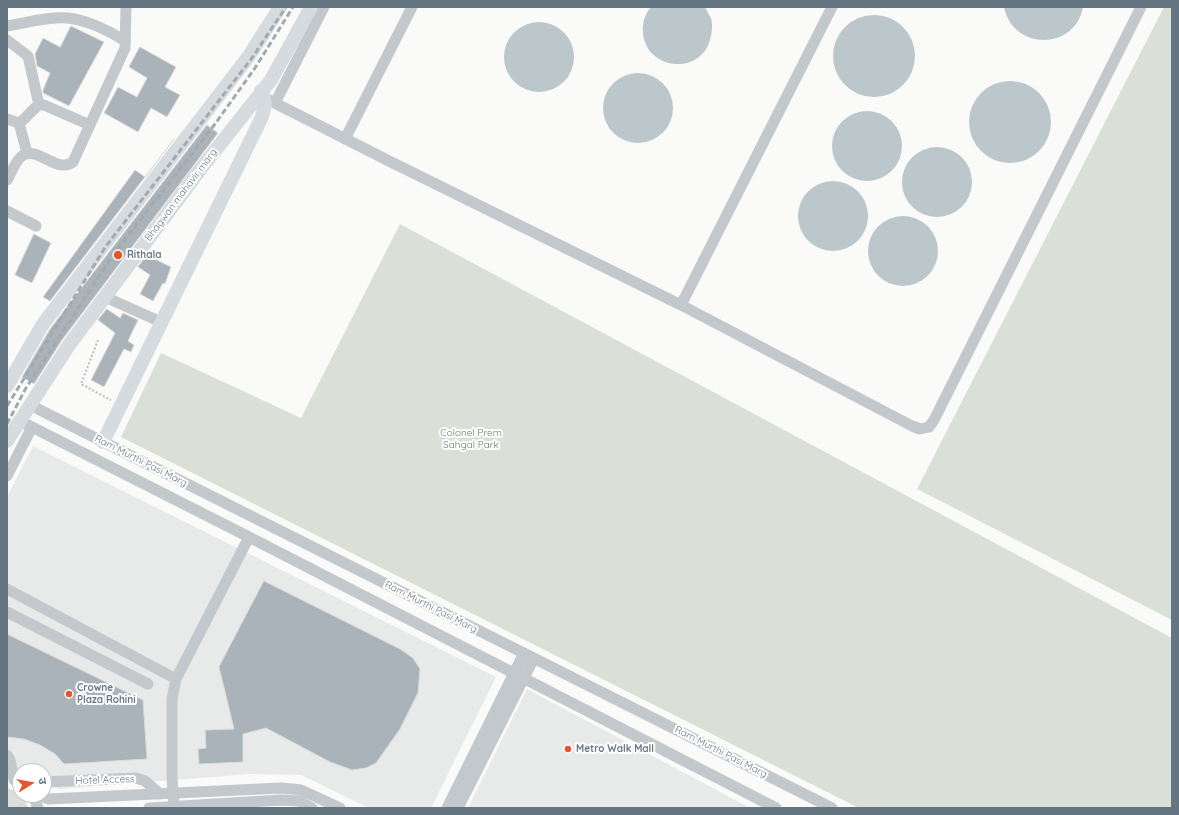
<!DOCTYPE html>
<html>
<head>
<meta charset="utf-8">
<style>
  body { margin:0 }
  #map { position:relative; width:1179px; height:815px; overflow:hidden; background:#fafaf8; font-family:Quicksand,"Noto Sans Devanagari",sans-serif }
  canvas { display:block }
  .frame { position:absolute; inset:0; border:8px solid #657683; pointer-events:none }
  .north { position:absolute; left:12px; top:763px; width:40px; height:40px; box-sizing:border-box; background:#fff; border:1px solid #c1c8cd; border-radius:50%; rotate:79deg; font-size:11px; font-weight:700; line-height:16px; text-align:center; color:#657683 }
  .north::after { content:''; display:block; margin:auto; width:14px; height:18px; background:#e4572e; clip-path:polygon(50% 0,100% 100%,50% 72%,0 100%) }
</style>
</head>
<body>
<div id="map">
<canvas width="1179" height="815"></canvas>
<div class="frame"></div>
<div class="north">उ</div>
</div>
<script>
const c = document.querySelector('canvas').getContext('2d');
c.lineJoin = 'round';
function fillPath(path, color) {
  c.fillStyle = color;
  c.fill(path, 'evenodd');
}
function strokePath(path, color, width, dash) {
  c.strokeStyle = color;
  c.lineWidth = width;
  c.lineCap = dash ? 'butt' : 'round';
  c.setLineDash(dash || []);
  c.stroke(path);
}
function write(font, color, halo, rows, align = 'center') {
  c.font = font + ' Quicksand,sans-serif';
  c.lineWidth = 4;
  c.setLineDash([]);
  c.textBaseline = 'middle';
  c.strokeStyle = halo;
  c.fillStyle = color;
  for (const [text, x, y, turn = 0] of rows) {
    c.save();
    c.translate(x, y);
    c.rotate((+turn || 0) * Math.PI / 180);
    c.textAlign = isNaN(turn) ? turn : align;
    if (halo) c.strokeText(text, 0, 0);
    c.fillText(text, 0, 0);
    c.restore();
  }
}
fillPath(new Path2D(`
  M33,446l463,231 -65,131h-62l-68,-33 -50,-1 -192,15 -15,-6v-12l-37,1v-275z
  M527,689l223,119h-282z`), '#e8e9e9');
fillPath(new Path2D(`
  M1164,7h8v613l-255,-131z
  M400,224l772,414v170h-313l-738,-371 40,-84 140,65z
  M7,788l12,4 1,3 4,2 4,11h-21z`), '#dadfd7');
fillPath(new Path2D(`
  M651,7h54c2,4 4,8 6,11 2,7 1,15 -1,22 -10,36 -64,30 -67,-7 -1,-10 2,-19 8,-26z
  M1004,7h79c-8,44 -70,44 -79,0z
  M833 56a41 41 0 1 1 82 0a41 41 0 1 1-82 0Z
  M504 57a35 35 0 1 1 70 0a35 35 0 1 1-70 0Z
  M603 108a35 35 0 1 1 70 0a35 35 0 1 1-70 0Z
  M969 122a41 41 0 1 1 82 0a41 41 0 1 1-82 0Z
  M832 146a35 35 0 1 1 70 0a35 35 0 1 1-70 0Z
  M902 182a35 35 0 1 1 70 0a35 35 0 1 1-70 0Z
  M798 216a35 35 0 1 1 70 0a35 35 0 1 1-70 0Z
  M868 251a35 35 0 1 1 70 0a35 35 0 1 1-70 0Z`), '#bbc7cb');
const building = new Path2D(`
  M71,26l33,16 -35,64 -26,-13v-3l7,-17 -13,-7 -2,-12 8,-16 17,9z
  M140,47l36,20 -11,20 15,8 -13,22 -16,-9 -13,24 -34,-19 14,-26 19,10 10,-19 -18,-11z
  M207,125l11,8 -156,207 -28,44 -12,-7 28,-48z
  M174,139l-124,162 -7,-4 92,-127 10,7z
  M34,234l17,9 -19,40 -17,-8z
  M147,255l24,12 -6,17 -2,-1 -10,18 -13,-7 10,-19 -12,-8z
  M107,309l13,9 3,-5 15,7 -10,21 6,4 -3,7 -7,-3 -20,38 -13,-7 24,-47 -17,-13z
  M264,581l136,68 13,9 7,11 -2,24 -18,36 -24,34 -10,5 -14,2 -22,-8 -64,-34 -23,6v28l-44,2 -1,-15 8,-1 -1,-18 29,-1 -15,-62z
  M7,634l136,66 4,59 -83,5 -9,-10 -15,-9 -16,-6 -17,-2z`);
fillPath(building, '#aab3b9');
strokePath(building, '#dcdcda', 1);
strokePath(new Path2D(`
  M98,340l-17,44 30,16`), '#bbbfc2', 2, [2, 2]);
strokePath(new Path2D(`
  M7,26c19,-3 43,-10 61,-8 19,2 42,13 57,23
  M7,40l21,16 11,49c-8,5 -12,13 -20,18
  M265,98l124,63 292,144 231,121 8,3 9,-2 5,-7 207,-413
  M275,103l49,-96
  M39,105h5l46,20
  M7,119l12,4 8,30
  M345,139l67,-132
  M7,180c4,-7 9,-20 15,-24 15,-11 34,18 51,6l52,-114 1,-41
  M7,211l29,15
  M105,297l56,25
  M681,305l151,-298
  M30,405l802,403
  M20,421l229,116 527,271
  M7,476l25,-49
  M7,589l169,90
  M7,612l141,72
  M7,755l3,5 4,20
  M44,782l92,-4 9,3 15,13
  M33,795l5,13
  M37,795l12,4 232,-11 20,2 39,18
  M174,806l-2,-28v-79l4,-20 73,-142
  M149,808l132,-8 18,1 13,7
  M447,808l77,-155
  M458,808l76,-150`), '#c3c8cc', 11);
strokePath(new Path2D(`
  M7,386l36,-62 206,-268 31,-49
  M7,441l62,-96 130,-174 72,-91 40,-73
  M103,442l157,-321c5,-11 7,-19 1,-30`), '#d6dbdf', 14);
strokePath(new Path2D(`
  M7,406l99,-160 146,-188 34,-51
  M7,424l19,-36 89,-136 100,-128 40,-56 38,-61`), '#a2aab0', 3, [6, 3]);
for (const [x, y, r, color] of [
  [118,255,5,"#e4572e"],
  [69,694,4,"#e4572e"],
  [568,749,4,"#e4572e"]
]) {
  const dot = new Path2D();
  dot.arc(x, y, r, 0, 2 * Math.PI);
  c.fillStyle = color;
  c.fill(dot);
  strokePath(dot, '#fff', 1.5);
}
write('10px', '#657683', '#fff', [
  ["Bhagwan mahavir marg",181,195,-53],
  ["Ram Murthi Pasi Marg",141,461,27],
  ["Ram Murthi Pasi Marg",431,607,27],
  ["Ram Murthi Pasi Marg",721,752,27],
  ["Hotel Access",105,780,-2]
]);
write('bold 10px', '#657683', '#fff', [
  ["Rithala",127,255],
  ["Crowne",77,688],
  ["Plaza Rohini",77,700],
  ["Metro Walk Mall",576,749]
], 'left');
write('10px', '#687a64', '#fff', [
  ["Colonel Prem",471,433],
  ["Sahgal Park",471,445]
]);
</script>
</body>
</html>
